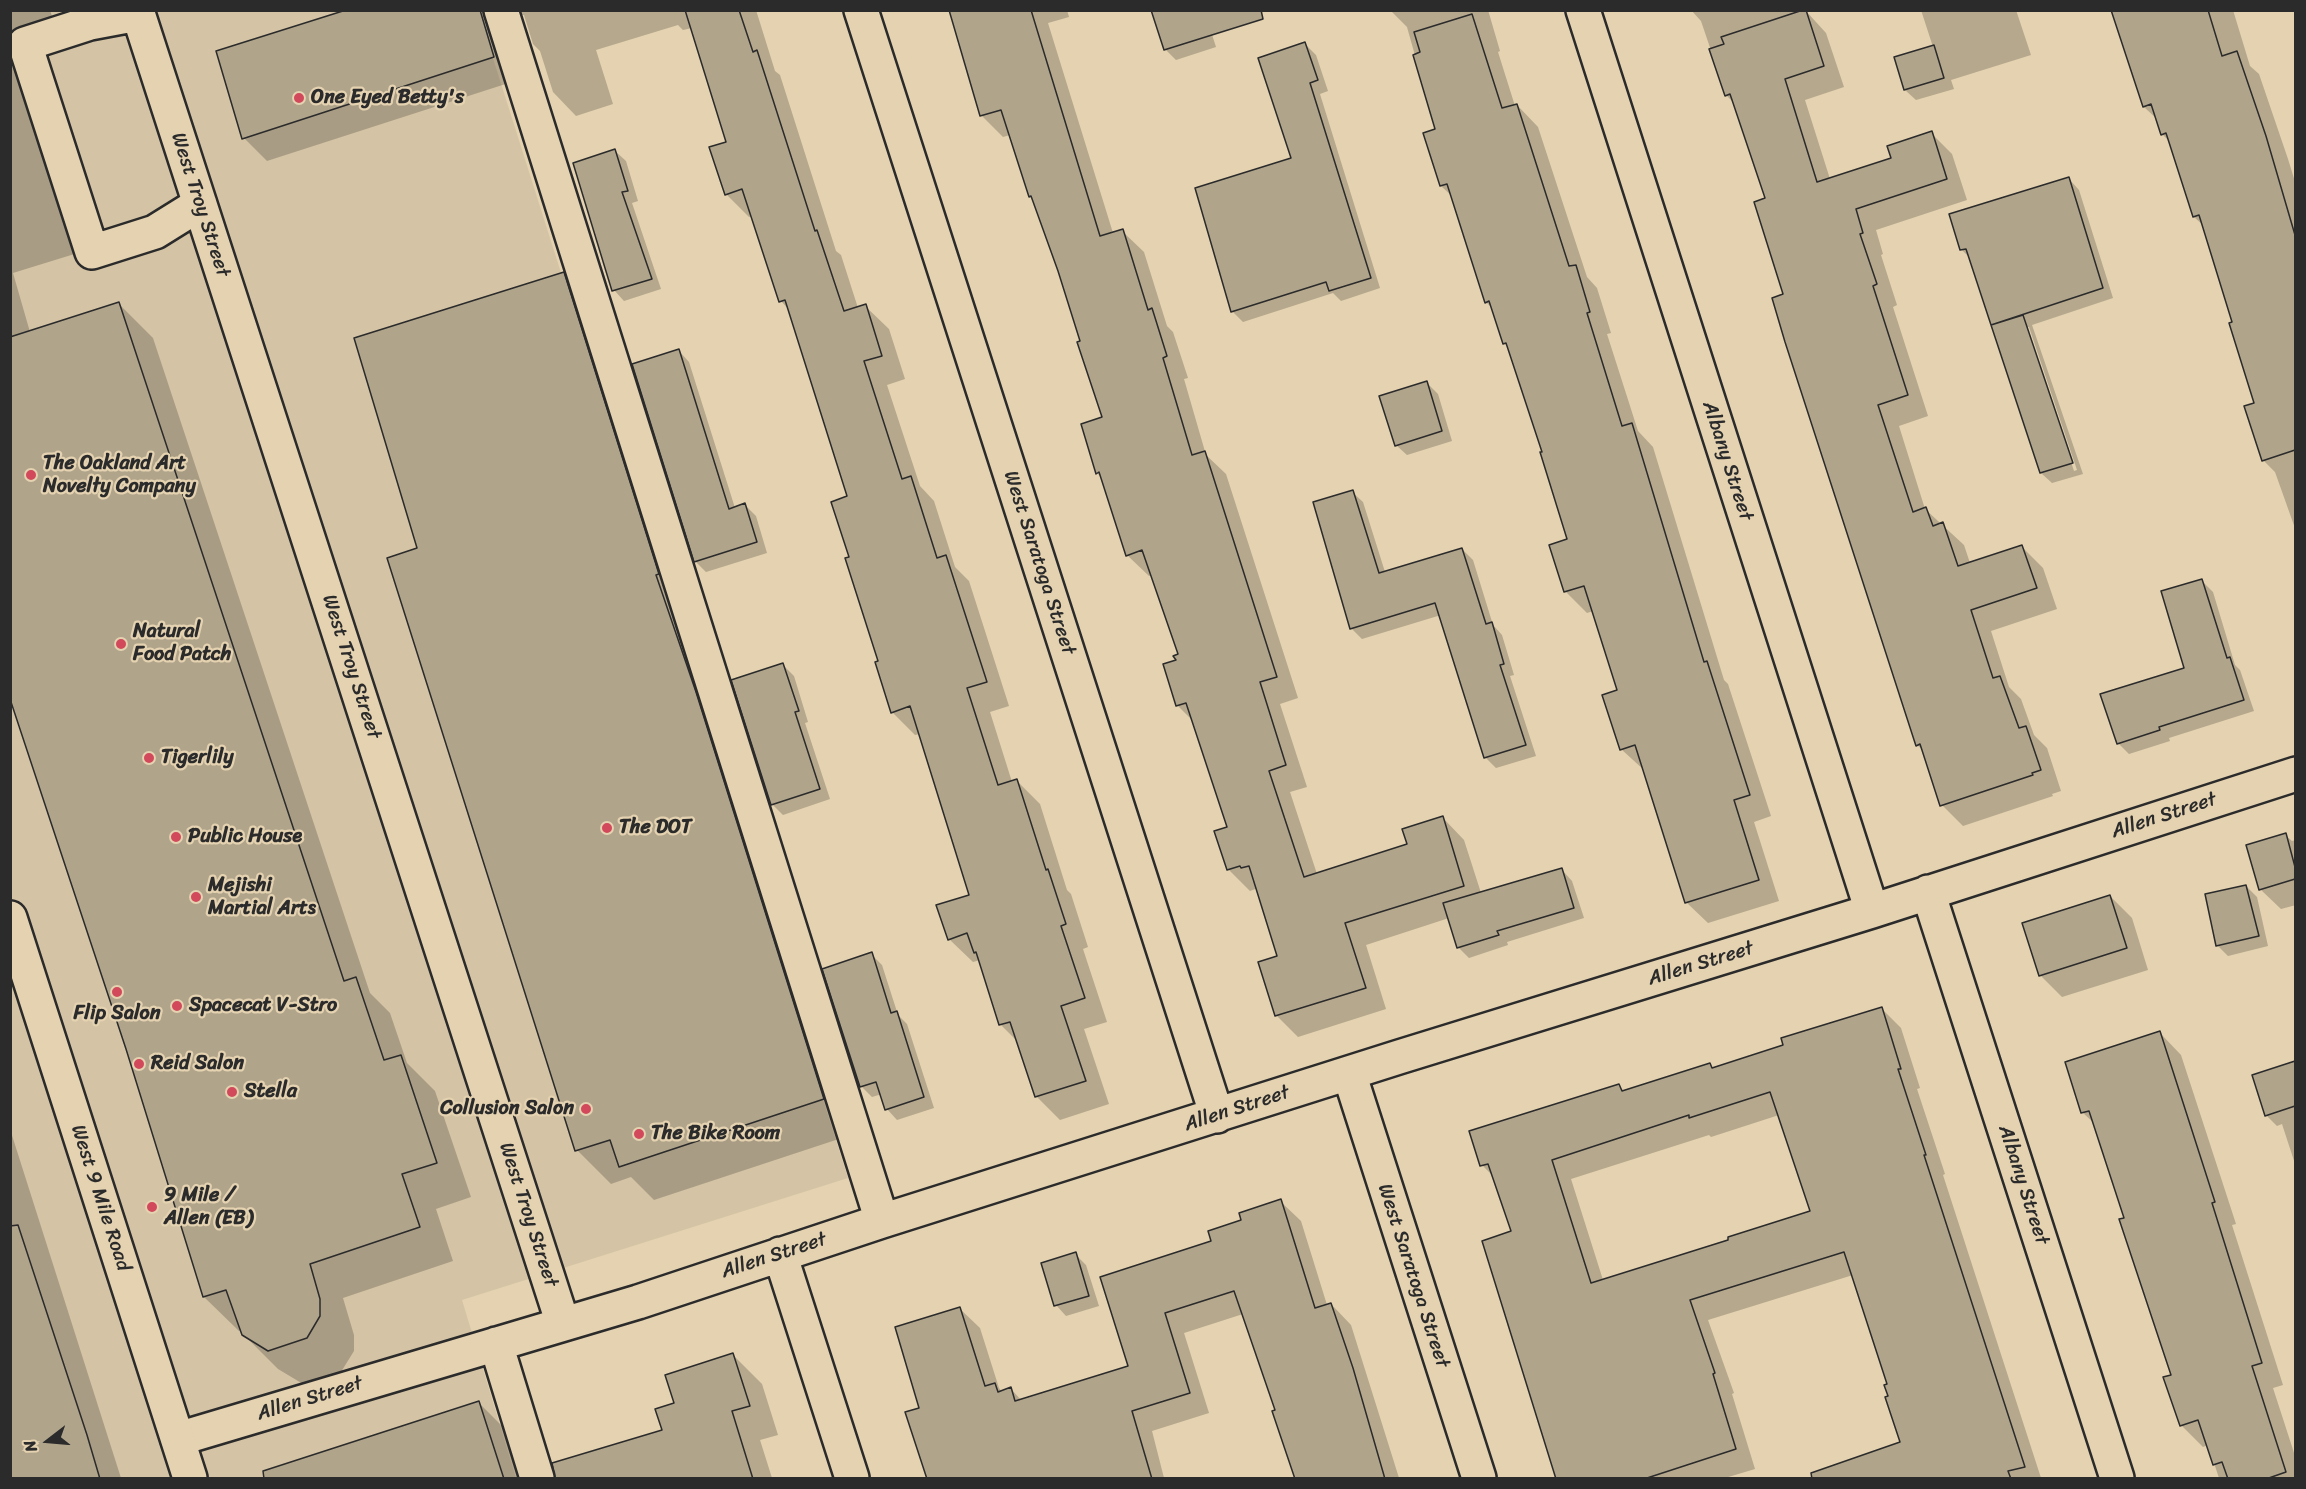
<!DOCTYPE html>
<html>
<head>
<meta charset="utf-8">
<style>
  body { margin:0 }
  #map { position:relative; width:2306px; height:1489px; overflow:hidden; background:#e4d2b0; font-family:Sriracha,sans-serif }
  canvas { display:block }
  .frame { position:absolute; inset:0; border:12px solid #2b2b2b; pointer-events:none }
  .north { position:absolute; left:18px; top:1411px; width:60px; height:60px; -webkit-text-stroke:4px #e4d2b0; paint-order:stroke; rotate:254deg; font-size:16px; font-weight:700; line-height:24px; text-align:center; color:#2b2b2b }
  .north::after { content:''; display:block; margin:auto; width:21px; height:27px; background:#2b2b2b; clip-path:polygon(50% 0,100% 100%,50% 72%,0 100%) }
</style>
</head>
<body>
<div id="map">
<canvas width="2306" height="1489"></canvas>
<div class="frame"></div>
<div class="north">N</div>
</div>
<script>
const c = document.querySelector('canvas').getContext('2d');
c.lineJoin = 'round';
function fillPath(path, color) {
  c.fillStyle = color;
  c.fill(path, 'evenodd');
}
function strokePath(path, color, width, dash) {
  c.strokeStyle = color;
  c.lineWidth = width;
  c.lineCap = dash ? 'butt' : 'round';
  c.setLineDash(dash || []);
  c.stroke(path);
}
function write(font, color, halo, rows, align = 'center') {
  c.font = font + ' Sriracha,sans-serif';
  c.lineWidth = 4.5;
  c.setLineDash([]);
  c.textBaseline = 'middle';
  c.strokeStyle = halo;
  c.fillStyle = color;
  for (const [text, x, y, turn = 0] of rows) {
    c.save();
    c.translate(x, y);
    c.rotate((+turn || 0) * Math.PI / 180);
    c.textAlign = isNaN(turn) ? turn : align;
    if (halo) c.strokeText(text, 0, 0);
    c.fillText(text, 0, 0);
    c.restore();
  }
}
fillPath(new Path2D(`
  M10,11h468l370,1167 -386,122 54,178h-505z`), '#d4c4a5');
fillPath(new Path2D(`
  M10,10h40l9,29 -28,9 50,204 -68,21 17,59 89,-28 34,34 217,655 20,20 17,50 28,28 36,106 -35,12 17,52 -110,37 11,37v16l-13,21 -38,12 -25,-15 -35,-35 -2,-4 -2,1 -35,-34 -77,-248 -117,-353z
  M351,10h405l19,61 5,4 56,176 5,4 17,53 7,-2 24,23 16,50 -18,6 33,101 14,15 21,66 14,14 40,125 -19,6 22,70 5,-1 23,23 27,86 4,4 17,53 -5,2 24,73 -23,7 25,75 -49,16 -24,-24 -17,-53 -18,-18 -21,-65 -7,2 -24,-23 22,-43 -51,-162 -5,1 -23,-23 -41,-154 -2,-61 -59,-186 -9,-10 -28,-85 -4,1 -23,-23 2,-51 -36,-115 -9,2 -5,-5 -82,25 17,54 -37,12 -23,-24 -13,-41 -7,-7 -9,-29h-5l-1,65 -251,81 -23,-23z
  M950,10h117l2,7 -21,6 65,210 9,-2 22,21 23,74 6,6 15,46 -4,1 22,76 20,19 72,224 -18,6 27,83 -17,5 27,82 92,-29 34,-27 21,22 17,53 81,-23 10,11 12,37 -77,24 1,3 -39,13 -11,-11 -9,-29 -83,27 20,64 -88,28 -21,-21 -17,-53 19,-6 -21,-69 -8,3 -22,-22 1,-41 -36,-107 -16,-16 1,-44 2,-6 -28,-79h-3l-22,-21 -24,-76 -6,-6 7,-55 -45,-147 -25,-71 -3,-3 -21,-62 -7,2 -22,-22z
  M1204,10l12,37 -40,13 -11,-11z
  M1390,10h98l12,41 -2,1 17,54 2,-1 21,22 49,150 10,11 14,45 -4,1 31,97 15,16 71,233 4,4 43,132 -17,6 25,79 -71,22 -22,-21 -42,-132 -23,-21 -2,-58 -26,-80 -6,2 -22,-22 4,-51 -25,-87 -35,-105 -5,-5 -11,-34 -7,-7 -33,-105 -12,-11 -5,-56 -29,-103z
  M1691,10h114l21,23 18,54 -39,13 25,79 63,-20 38,-26 21,21 15,46 -91,30 7,24 -2,1 16,50 -4,2 35,109 -29,10 26,83 39,36 6,18 52,-16 21,21 14,41 -66,22 18,56 12,12 13,36 13,13 14,43 -9,3 1,2 -90,30 -21,-21 -18,-54 -7,-6 -132,-450 -18,-96 -33,-96 -8,-8 -25,-74z
  M1921,10h95l15,45 -80,25 3,9 -38,11 -11,-10 28,-43z
  M2118,10h115l17,56 9,8 29,85 8,26v346l-21,-59 -12,-12 -7,-57 -52,-177 -10,-9 -24,-75 -8,-8 -4,-14 -14,-13z
  M1305,44l11,11 12,36 -8,3 60,194 -39,13 -8,-8 -90,29 -11,-11 61,-152z
  M615,151l11,10 12,40 -6,2 29,86 -37,12 -10,-11z
  M2069,179l10,11 34,108 -81,27 51,149 -31,9 -11,-10 -70,-214 -9,-9zM2026,327h3l48,143 -3,1z
  M563,274l34,34 260,825 -203,67 -23,-23 -20,7 -34,-34 -159,-601z
  M679,351l10,11 46,146 10,-3 11,11 11,37 -61,19 -10,-10 -62,-197z
  M1427,383l11,11 14,47 -45,14 -11,-10z
  M1352,492l11,10 22,70 77,-23 11,11 20,65 9,10 12,40 -4,1 26,80 -40,12 -11,-11 -44,-142 -79,24 -11,-11z
  M2202,581l11,11 22,73 5,5 14,41 -85,27 1,3 -41,13 -11,-11 68,-74z
  M783,665l11,11 14,46 -3,1 25,76 -47,16 -11,-11z
  M2285,835l7,6 4,-1v65l-15,4 -21,-20z
  M2246,886l11,11 11,49 -40,10 -11,-11z
  M2110,896l22,22 16,52 -86,27 -22,-22z
  M871,954l11,11 16,50 9,9 27,84 -37,12 -10,-11 -5,-15 -10,3 -11,-11z
  M1882,1009l19,19 19,60 -3,1 28,85 -2,1 98,303h-224l85,-35 -12,-46 -1,-13 -36,-109 -145,45 26,73 -2,1 23,75 -30,9h-166l-46,-246 -19,-55 -12,-12 137,-79 6,6 85,-28 4,5 71,-23zM1779,1115l33,97 -209,68 -32,-101 138,-44 2,2z
  M2160,1033l21,22 55,169 -4,1 51,160 -10,3 23,71v19h-77l-11,-33 -5,2 -22,-22 -8,-49 -47,-157 -31,-95 -13,-12z
  M2296,1062v105l-14,-43 -5,2 -11,-11 -13,-39z
  M10,1129l111,349h-111z
  M1280,1201l21,20 26,84 4,-1 20,21 48,153h-103l-19,-67 -34,-97 -59,19 25,80 -57,18 12,47h-236l-7,-69 38,-101 21,20 19,60 3,4 9,-3 11,12 108,-34 -28,-89 111,-36 30,-21z
  M1075,1254l11,11 13,41 -33,10 -10,-11z
  M733,1355l29,29 16,51 -18,5 12,38h-216l108,-47 12,-27z
  M479,1403l29,29 15,46h-226z`), '#0003');
const building = new Path2D(`
  M346,10h134l14,47 -252,82 -26,-88z
  M685,10h54l14,42 4,-2 58,181 2,-1 27,81 22,-7 16,52 -18,5 38,118 9,-3 26,82 9,-3 41,127 -20,6 31,97 19,-6 29,91 2,-1 18,55 -5,2 24,72 -24,8 25,75 -51,16 -25,-75 -11,3 -23,-73 -2,1 -7,-20 -19,7 -12,-35 33,-10 -59,-189 -19,7 -16,-51 3,-1 -33,-103 4,-1 -18,-55 16,-6 -62,-196 -6,2 -37,-113 -17,6 -16,-48 17,-5z
  M949,10h82l69,226 23,-7 25,81 4,-2 15,48 -4,2 29,97 13,-4 72,226 -17,5 26,83 -17,6 35,106 103,-33 -5,-15 41,-13 21,70 -119,37 21,65 -91,28 -17,-54 19,-6 -28,-90 -8,2 -1,-2 -13,4 -13,-39 13,-4 -41,-124 -10,3 -13,-42 13,-4 -3,-4 5,-2 -36,-104 -16,6 -27,-84 -3,2 -15,-50 21,-7 -25,-75 3,-1 -22,-70 -27,-75 -2,1 -28,-87 -21,6z
  M1151,10h110l2,9 -99,31z
  M1803,10h3l18,56 -39,13 32,103 74,-24 -4,-12 45,-15 15,48 -91,30 7,24 -3,1 17,50 -4,2 35,109 -30,10 35,107 13,-5 7,19 10,-4 15,44 64,-21 15,43 -66,22 22,68 7,-2 19,52 7,-2 15,44 -9,3 1,2 -93,31 -20,-62 -4,2 -131,-404 -13,-44 11,-4 -29,-92 11,-4 -35,-104 -5,2 -16,-47 15,-5 -3,-7z
  M2111,10h97l14,46 15,-5 29,85 29,99v215l-33,11 -18,-55 10,-3 -25,-80 3,-1 -33,-107 -6,2 -27,-84 -5,2 -10,-31 -8,3z
  M1472,14l30,94 15,-4 52,162 7,-1 14,47 -3,1 35,113 10,-3 72,239 3,-1 43,134 -16,5 25,80 -74,23 -50,-158 -15,5 -18,-55 15,-5 -33,-104 -20,6 -15,-47 18,-6 -27,-87h2l-36,-109 -3,1 -14,-43 -4,2 -38,-119 -7,2 -17,-53 12,-4 -22,-74 7,-3 -6,-20z
  M1305,42l13,38 -8,3 61,195 -42,13 -3,-9 -95,30 -36,-124 96,-30 -33,-100z
  M1934,45l10,33 -40,12 -10,-33z
  M615,149l13,42 -6,1 30,87 -40,12 -39,-128z
  M2069,177l34,111 -112,37 -25,-76 -6,1 -11,-36z
  M564,272l95,302 -3,1 40,117 128,407 -205,68 -9,-27 -35,11 -188,-593 30,-10 -63,-210z
  M119,302l225,679 12,-4 28,83 17,-5 36,108 -35,11 18,53 -110,37 10,35v17l-13,22 -39,13 -26,-16 -16,-45 -23,7 -77,-248 -116,-350v-362z
  M2023,315l50,148 -33,10 -49,-148z
  M679,349l50,160 16,-6 12,39 -63,20 -62,-198z
  M1427,381l15,50 -47,15 -16,-50z
  M1353,490l26,83 83,-25 24,76 6,-2 12,42 -4,1 26,80 -42,13 -49,-155 -85,26 -37,-127z
  M2202,579l25,79 3,-1 14,43 -85,27 1,3 -43,14 -17,-50 84,-26 -23,-77z
  M783,663l16,48 -4,1 25,77 -49,16 -40,-125z
  M2286,833l9,34v12l-36,11 -13,-45z
  M1562,868l12,40 -77,23 2,4 -42,13 -14,-45z
  M2246,885l13,51 -43,10 -11,-52z
  M2110,895l17,53 -88,28 -17,-53z
  M872,952l19,61 6,-2 27,86 -39,13 -9,-28 -16,5 -38,-118z
  M1882,1007l19,62h-3l28,86h-2l101,312 -17,4 3,8h-199l-1,-6 89,-31 -15,-45 3,-1 -4,-11 3,-1 -43,-132 -154,48 25,73 -2,1 23,75 -92,30h-88l-74,-238 29,-10 -23,-67 -8,2 -11,-35 150,-47 3,7 88,-28 2,5 71,-23 -2,-7zM1770,1092l40,119 -82,26v3l-137,43 -39,-123 137,-45v3z
  M2160,1031l55,171 -3,1 50,160 -10,3 34,106 -20,7h-38l-6,-17 -9,3 -15,-45 -18,6 -17,-49 8,-2 -52,-156 5,-1 -35,-107 -8,2 -16,-51z
  M2295,1061v45l-30,10 -13,-41z
  M1281,1199l34,109 16,-5 22,65 32,111h-90l-23,-68 3,-1 -41,-119 -69,22 25,80 -58,18 20,68h-225l-22,-67 14,-4 -24,-81 65,-20 25,79 10,-3 3,9 13,-5 4,14 113,-35 -28,-89 111,-36 -3,-10 33,-11 -2,-7z
  M18,1225l69,210 13,44h-90v-253z
  M1076,1252l13,44 -35,10 -13,-43z
  M733,1353l17,53 -18,5 21,68h-198l-3,-16 110,-33 -7,-21 19,-6 -9,-28z
  M479,1401l25,78h-240l-1,-8z`);
fillPath(building, '#b0a48b');
strokePath(building, '#2b2b2b', 1.5);
const minor = new Path2D(`
  M137,10l426,1314
  M501,10l381,1211
  M861,10l356,1106
  M1583,10l289,901
  M138,14l-48,9 -65,21 67,208 63,-20 45,-28
  M1928,892l189,586
  M1349,1073l130,405
  M780,1254l72,224
  M496,1344l41,134
  M178,1439l460,-137 244,-81 517,-164 473,-146 424,-137`);
const major = new Path2D(`
  M10,918l180,560`);
strokePath(minor, '#2b2b2b', 38);
strokePath(major, '#2b2b2b', 38);
strokePath(minor, '#e4d2b0', 33);
strokePath(major, '#e4d2b0', 33);
for (const [x, y, r, color] of [
  [299,98,6,"#d1495b"],
  [31,475,6,"#d1495b"],
  [121,644,6,"#d1495b"],
  [149,758,6,"#d1495b"],
  [607,828,6,"#d1495b"],
  [176,837,6,"#d1495b"],
  [196,897,6,"#d1495b"],
  [117,992,6,"#d1495b"],
  [177,1006,6,"#d1495b"],
  [139,1064,6,"#d1495b"],
  [232,1092,6,"#d1495b"],
  [586,1109,6,"#d1495b"],
  [639,1134,6,"#d1495b"],
  [152,1207,6,"#d1495b"]
]) {
  const dot = new Path2D();
  dot.arc(x, y, r, 0, 2 * Math.PI);
  c.fillStyle = color;
  c.fill(dot);
  strokePath(dot, '#e4d2b0', 2);
}
write('bold 20px', '#2b2b2b', '#e4d2b0', [
  ["One Eyed Betty's",311,98],
  ["The Oakland Art",43,464],
  ["Novelty Company",43,487],
  ["Natural",133,632],
  ["Food Patch",133,655],
  ["Tigerlily",161,758],
  ["The DOT",619,828],
  ["Public House",188,837],
  ["Mejishi",208,886],
  ["Martial Arts",208,909],
  ["Spacecat V-Stro",189,1006],
  ["Flip Salon",117,1014,"center"],
  ["Reid Salon",151,1064],
  ["Stella",244,1092],
  ["Collusion Salon",574,1109,"right"],
  ["The Bike Room",651,1134],
  ["9 Mile /",164,1196],
  ["Allen (EB)",164,1219]
], 'left');
write('20px', '#2b2b2b', '#e4d2b0', [
  ["West Troy Street",200,205,72],
  ["Albany Street",1727,461,72],
  ["West Saratoga Street",1039,563,72],
  ["West Troy Street",351,667,72],
  ["Allen Street",2164,816,-18],
  ["Allen Street",1701,964,-17],
  ["Allen Street",1237,1109,-18],
  ["Albany Street",2023,1185,72],
  ["West 9 Mile Road",100,1198,72],
  ["West Troy Street",528,1215,72],
  ["Allen Street",774,1256,-18],
  ["West Saratoga Street",1413,1276,72],
  ["Allen Street",310,1399,-17]
]);
</script>
</body>
</html>
